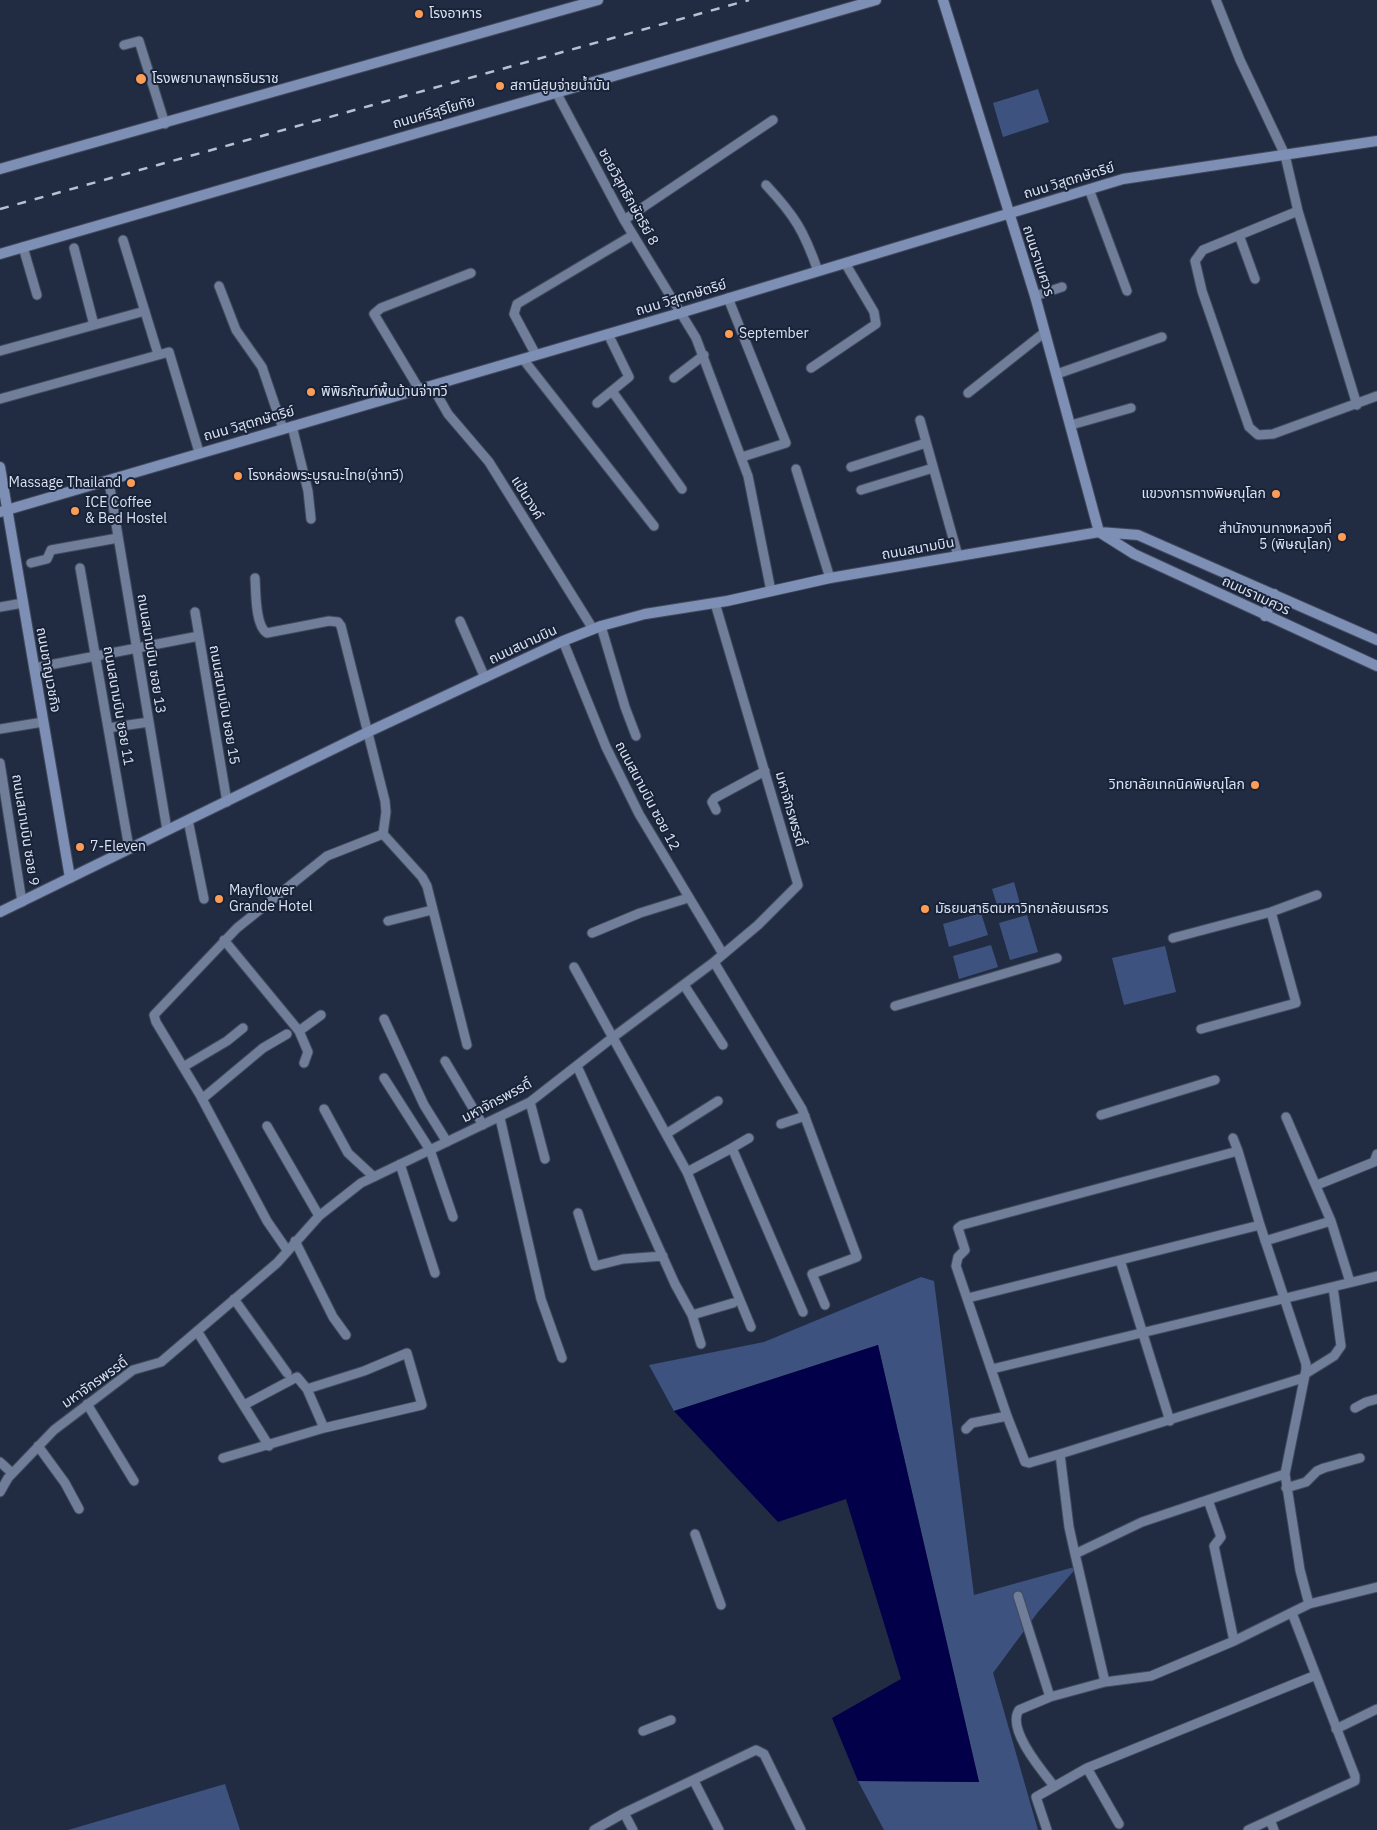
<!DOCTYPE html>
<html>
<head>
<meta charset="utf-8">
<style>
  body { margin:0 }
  canvas { display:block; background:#212c42 }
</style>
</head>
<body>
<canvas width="1377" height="1830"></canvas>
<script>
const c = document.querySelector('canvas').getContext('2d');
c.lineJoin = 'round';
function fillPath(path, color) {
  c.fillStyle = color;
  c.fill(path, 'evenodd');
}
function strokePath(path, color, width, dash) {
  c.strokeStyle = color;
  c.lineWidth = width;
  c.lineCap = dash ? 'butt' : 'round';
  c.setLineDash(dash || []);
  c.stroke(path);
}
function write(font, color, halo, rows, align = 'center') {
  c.font = font + ' "IBM Plex Sans","Noto Sans Thai",sans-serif';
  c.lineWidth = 4;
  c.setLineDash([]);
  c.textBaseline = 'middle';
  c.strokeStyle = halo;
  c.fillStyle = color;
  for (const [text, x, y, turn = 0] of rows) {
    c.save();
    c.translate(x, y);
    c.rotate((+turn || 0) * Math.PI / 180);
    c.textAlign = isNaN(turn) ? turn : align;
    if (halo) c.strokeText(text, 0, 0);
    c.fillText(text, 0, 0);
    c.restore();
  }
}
fillPath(new Path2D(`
  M1038,89l11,33 -46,15 -10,-34z
  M1014,882l7,25 -21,7 -8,-25z
  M981,913l7,22 -39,12 -6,-23z
  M1027,915l11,37 -28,8 -11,-37z
  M991,945l7,22 -39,12 -6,-23z
  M1165,946l11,46 -52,13 -12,-47z
  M921,1277l13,4 40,314 104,-29 -40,46 -45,61 45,157h-154l-26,-49 121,1 -101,-437 -204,66 -25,-46 115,-23z
  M225,1784l15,46h-172z`), '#3e5280');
fillPath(new Path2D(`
  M878,1345l101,437 -121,-1 -26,-63 69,-39 -55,-180 -68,23 -104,-111z`), '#020049');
const street = new Path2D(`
  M1216,0l24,60 45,95 13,56 59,194
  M124,45l15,-4 26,83
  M556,92l68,128 72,118 52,138 23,115
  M766,185c29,31 38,46 52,86
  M1089,189l38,102
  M1298,211l-95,39 -8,11 7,30 47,136 9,8 15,-1 104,-38
  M624,220l149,-100
  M1239,235l16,44
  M123,240l35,114
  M23,247l14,48
  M74,248l20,77
  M219,286l17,44 26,37 21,62
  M1035,296l27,-9
  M728,298l58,145 -44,14
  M0,351l145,-40
  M536,355l-22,-41 3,-10 116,-69
  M523,359l131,167
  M811,368l65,-44 -2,-12 -29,-49
  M1057,374l105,-37
  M674,378l30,-23
  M432,386l16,28 41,48 104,167
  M419,389l-45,-75 7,-6 90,-35
  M612,391l70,98
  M968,393l77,-61
  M0,399l169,-47 30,100
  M597,403l32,-26 -21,-43
  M920,420l38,136
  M1071,425l60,-17
  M292,426l16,65 3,28
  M851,467l75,-24
  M796,469l34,109
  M109,482l58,348
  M861,490l72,-22
  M31,563l16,-4 4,-9 67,-12
  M80,568l49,280
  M255,578c1,14 0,48 12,55l62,-12 9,1 3,4 44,175 1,11 -3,22 -56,22 -90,72 -83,87 2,7 44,73 67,126 20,29
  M0,607l23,-4
  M195,612l32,190
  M460,621l25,57
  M601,626l24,81 11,29
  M563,641l43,106 33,67 84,140
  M34,668l165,-32
  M108,728l41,-6
  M0,729l43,-7
  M0,763l22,139
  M716,810l-4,-8 3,-4 50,-27
  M188,820l16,79
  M383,834l39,43 5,9 40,159
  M388,921l44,-11
  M592,933l48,-20 48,-15
  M1173,938l98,-26 46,-17
  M224,940l75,91 9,21 -4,11
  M714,962l88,147 55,148 -45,17 13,31
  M574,967l113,205 64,155
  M684,985l39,60
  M895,1006l162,-48
  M384,1019l40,86 23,37
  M1201,1029l95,-26 -25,-91
  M299,1031l22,-16
  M445,1061l38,64
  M577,1066l98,218 17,31 9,29
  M183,1067l44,-26 16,-13
  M384,1078l46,72 23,67
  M202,1099l61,-51 24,-14
  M530,1102l15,57
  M324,1109l24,44 26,24
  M1101,1115l114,-35
  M500,1118l41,181 21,59
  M781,1124l24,-8
  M267,1126l52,90
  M666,1134l52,-33
  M1233,1138l5,13 -276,74 -4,3 7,22 -7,7 -2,9 51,150 18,46 4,1 31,-9 243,-76
  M732,1148l17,-10
  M1238,1151l22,74 46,139v6l-21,104 15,96 9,34
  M400,1164l35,109
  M687,1172l45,-24 71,164
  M1317,1185l57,-23 3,-8
  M578,1213l17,53 28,-7 40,-3
  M1331,1221l19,61
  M295,1241l38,76 13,18
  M1265,1241l66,-20 -45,-104
  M1120,1260l50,161
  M968,1298l292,-73
  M234,1299l53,74
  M692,1315l41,-12
  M197,1331l72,115
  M992,1369l385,-93
  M1305,1374l29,-18 7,-10 -8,-59
  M87,1404l47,77
  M244,1405l53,-28 10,12 17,39
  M1355,1408l11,-6 11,-3
  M966,1429l6,-6 35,-7
  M38,1446l27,37 14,26
  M1060,1454l9,73 6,27 67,-32 143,-48
  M223,1458l101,-30 98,-23 -15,-52 -43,18 -57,18
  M0,1462l12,11
  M1286,1488l20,-6 11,-11 7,-3 36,-10
  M0,1492l8,-14 46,-48 79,-60 28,-8 116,-99 42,-47 42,-33 169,-81 82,-64 102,-76 44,-37 40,-40 -83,-282
  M1208,1500l13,37 -7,9 20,95
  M695,1534l26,71
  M1075,1554l30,128
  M1018,1596l32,101
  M1336,1729l41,-20
  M643,1731l28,-11
  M1087,1768l32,56
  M694,1781l25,49
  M1054,1786c-11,-14 -48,-57 -35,-76l31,-13 55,-15 46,-6 83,-35 75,-37 68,-17
  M624,1813l9,17
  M1270,1820l4,10
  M594,1830l30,-17 132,-63 8,4 37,76
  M1047,1830l-11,-33 51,-29 229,-93
  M1248,1830l107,-49v-5l-63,-163`);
const secondary = new Path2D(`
  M943,0l92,296 64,236 35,22 243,112
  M0,169l598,-169
  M0,254l876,-254
  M0,467l70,411
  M0,512l680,-199 443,-134 254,-38
  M1265,616l9,-22
  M0,912l368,-180 195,-91 38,-15 44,-12 82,-13 103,-23 269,-46 39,3 239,105`);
strokePath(street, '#41495c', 11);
strokePath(secondary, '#41495c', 12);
strokePath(street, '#717e99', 9);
strokePath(secondary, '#7e8fb5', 10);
strokePath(new Path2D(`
  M0,209l749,-209`), '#b8c1d1', 2.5, [9, 9]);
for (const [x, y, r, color] of [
  [419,14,5,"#fd9d55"],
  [141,79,6,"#fd9d55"],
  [500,86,5,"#fd9d55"],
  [729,334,5,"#fd9d55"],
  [311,392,5,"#fd9d55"],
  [238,476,5,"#fd9d55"],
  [131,483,5,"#fd9d55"],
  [1276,494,5,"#fd9d55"],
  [75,511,5,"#fd9d55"],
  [1342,537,5,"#fd9d55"],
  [1255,785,5,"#fd9d55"],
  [80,847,5,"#fd9d55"],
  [219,899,5,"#fd9d55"],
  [925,909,5,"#fd9d55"]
]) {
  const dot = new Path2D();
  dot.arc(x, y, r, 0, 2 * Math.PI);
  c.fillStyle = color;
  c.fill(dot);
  strokePath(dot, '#182238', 2);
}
write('14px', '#dae2f1', '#182238', [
  ["โรงอาหาร",429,14],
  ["โรงพยาบาลพุทธชินราช",152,79],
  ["สถานีสูบจ่ายน้ำมัน",510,86],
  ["September",739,334],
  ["พิพิธภัณฑ์พื้นบ้านจ่าทวี",321,392],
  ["โรงหล่อพระบูรณะไทย(จ่าทวี)",248,476],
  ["Massage Thailand",121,483,"right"],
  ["แขวงการทางพิษณุโลก",1266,494,"right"],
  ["ICE Coffee",85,503],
  ["& Bed Hostel",85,519],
  ["สำนักงานทางหลวงที่",1332,529,"right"],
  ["5 (พิษณุโลก)",1332,545,"right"],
  ["วิทยาลัยเทคนิคพิษณุโลก",1245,785,"right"],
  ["7-Eleven",90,847],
  ["Mayflower",229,891],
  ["Grande Hotel",229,907],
  ["มัธยมสาธิตมหาวิทยาลัยนเรศวร",935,909]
], 'left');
write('14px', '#dae2f1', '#182238', [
  ["ถนนศรีสุริโยทัย",434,113,-16],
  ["ถนน วิสุตกษัตริย์",1069,181,-17],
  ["ซอยวิสุทธิกษัตริย์ 8",628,197,61],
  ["ถนนราเมศวร",1038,261,72],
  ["ถนน วิสุตกษัตริย์",681,298,-17],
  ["ถนน วิสุตกษัตริย์",249,424,-16],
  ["แป้นวงค์",527,498,58],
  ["ถนนสนามบิน",918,549,-10],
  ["ถนนราเมศวร",1256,596,25],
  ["ถนนสนามบิน",523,645,-25],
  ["ถนนสนามบิน ซอย 13",151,654,81],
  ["ถนนชาญเวชกิจ",48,670,80],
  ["ถนนสนามบิน ซอย 15",224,705,80],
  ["ถนนสนามบิน ซอย 11",118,706,80],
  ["ถนนสนามบิน ซอย 12",647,796,62],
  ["มหาจักรพรรดิ์",790,809,74],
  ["ถนนสนามบิน ซอย 9",25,830,81],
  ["มหาจักรพรรดิ์",497,1101,-28],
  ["มหาจักรพรรดิ์",95,1383,-35]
]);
</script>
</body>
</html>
